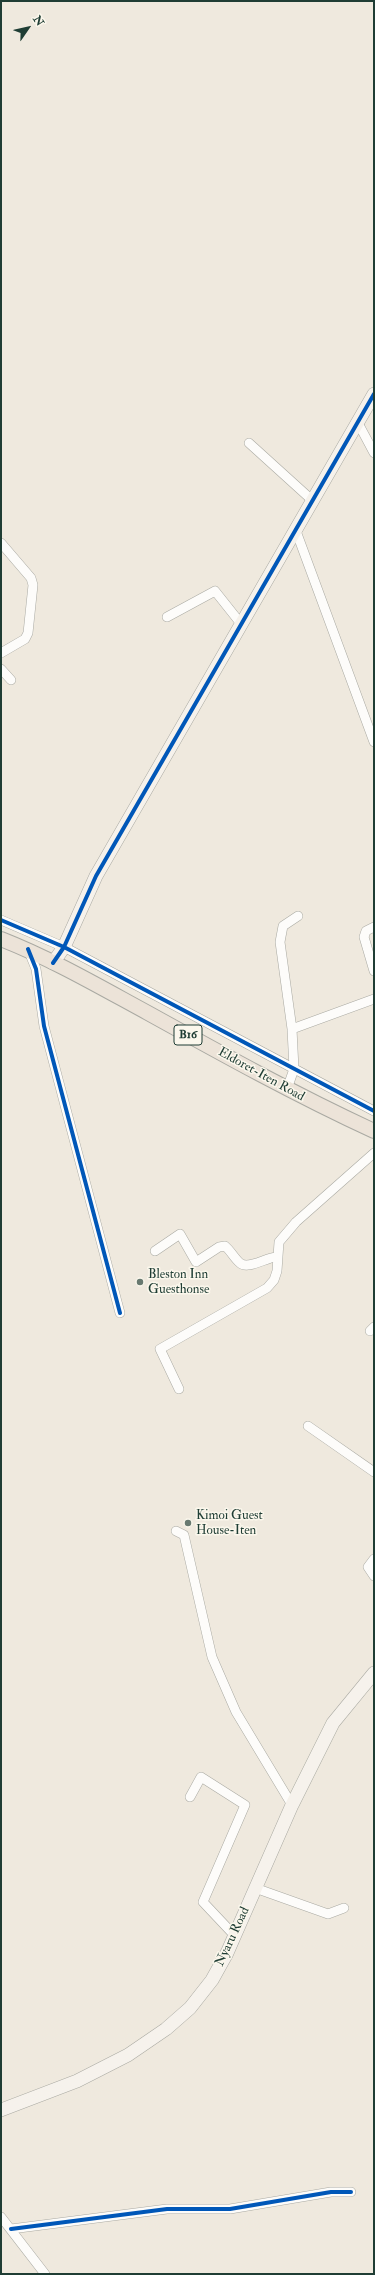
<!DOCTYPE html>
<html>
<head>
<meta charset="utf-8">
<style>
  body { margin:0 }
  #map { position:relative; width:375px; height:2275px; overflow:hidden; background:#efe9de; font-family:"IM FELL Double Pica",serif }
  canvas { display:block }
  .frame { position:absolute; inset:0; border:2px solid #1f3d34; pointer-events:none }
  .north { position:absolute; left:8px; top:8px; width:40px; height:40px; -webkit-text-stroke:3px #fbf7ec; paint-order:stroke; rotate:56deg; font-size:11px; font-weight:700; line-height:16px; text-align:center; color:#1f3d34 }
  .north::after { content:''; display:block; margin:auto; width:14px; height:18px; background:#1f3d34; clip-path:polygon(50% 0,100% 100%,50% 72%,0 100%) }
</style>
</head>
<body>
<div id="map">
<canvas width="375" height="2275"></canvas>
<div class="frame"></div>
<div class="north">N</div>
</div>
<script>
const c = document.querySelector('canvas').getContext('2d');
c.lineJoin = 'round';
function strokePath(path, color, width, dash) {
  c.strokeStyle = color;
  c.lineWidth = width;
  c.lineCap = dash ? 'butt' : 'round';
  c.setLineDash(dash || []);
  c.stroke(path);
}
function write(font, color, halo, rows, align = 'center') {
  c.font = font + ' "IM FELL Double Pica",serif';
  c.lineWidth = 3;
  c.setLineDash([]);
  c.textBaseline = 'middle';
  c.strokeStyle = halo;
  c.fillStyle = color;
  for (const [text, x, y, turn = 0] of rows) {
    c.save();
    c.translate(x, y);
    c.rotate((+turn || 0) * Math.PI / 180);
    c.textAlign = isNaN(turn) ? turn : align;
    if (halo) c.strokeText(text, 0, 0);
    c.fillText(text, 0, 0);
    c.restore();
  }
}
const street = new Path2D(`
  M358,423l16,30
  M249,443l64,58
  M296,531l78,211
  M1,543l30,35 2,7 -5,48 -3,6 -24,14
  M167,617l48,-26 27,34
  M1,669l10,11
  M1,920l63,27 310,164
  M374,927l-8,4 -2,6 10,34
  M28,949l8,20 8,57 76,287
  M292,1029l82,-30
  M287,1089l7,-20 -2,-40 -12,-87 3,-16 15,-10
  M155,1251l25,-17 16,28 23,-15 6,-1c6,5 9,12 15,17 8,7 25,-5 36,-6
  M370,1331l4,-4
  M179,1389l-19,-40 107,-61 7,-8 3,-9 2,-29 17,-20 78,-69
  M308,1426l66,46
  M176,1531l8,4 28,122 24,55 56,93
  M374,1559l-6,8 6,9
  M190,1797l11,-20 44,28 -42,97 32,34
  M255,1888l73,26 16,-6
  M1,2217l44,57
  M11,2229l156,-20h63l101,-17h20`);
const secondary = new Path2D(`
  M53,963l11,-16 32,-71 278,-482
  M1,2110l76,-29 51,-26 38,-26 24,-21 22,-28 15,-27 65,-148 41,-82 41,-50`);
const primary = new Path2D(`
  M1,939c51,20 99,48 147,74 74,41 148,82 226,118`);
strokePath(street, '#a9a9a2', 10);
strokePath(secondary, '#a9a9a2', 14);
strokePath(primary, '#a9a9a2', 16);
strokePath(street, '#fdfcfa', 9);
strokePath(secondary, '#f6f2ec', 13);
strokePath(primary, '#ece3d8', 14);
strokePath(new Path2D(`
  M1,920l63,27 310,164
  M28,949l8,20 8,57 76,287
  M53,963l11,-16 32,-71 278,-482
  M11,2229l156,-20h63l101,-17h20`), '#0057b8', 4);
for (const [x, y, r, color] of [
  [140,1282,4,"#687970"],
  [188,1523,4,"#687970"]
]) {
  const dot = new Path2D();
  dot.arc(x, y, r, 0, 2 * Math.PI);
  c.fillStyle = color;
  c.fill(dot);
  strokePath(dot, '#fbf7ec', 1.5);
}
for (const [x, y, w] of [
  [188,1035,28]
]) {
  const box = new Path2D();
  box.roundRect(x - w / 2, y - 10, w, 20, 3);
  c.fillStyle = '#fbf7ec';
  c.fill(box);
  strokePath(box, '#1f3d34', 1);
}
write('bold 12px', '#1f3d34', null, [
  ["B16",188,1035]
]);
write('13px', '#1f3d34', '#fbf7ec', [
  ["Eldoret-Iten Road",261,1075,29],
  ["Nyaru Road",233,1937,-65]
]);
write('13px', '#1f3d34', '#fbf7ec', [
  ["Bleston Inn",148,1275],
  ["Guesthonse",148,1290],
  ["Kimoi Guest",196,1516],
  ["House-Iten",196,1531]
], 'left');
</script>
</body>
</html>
